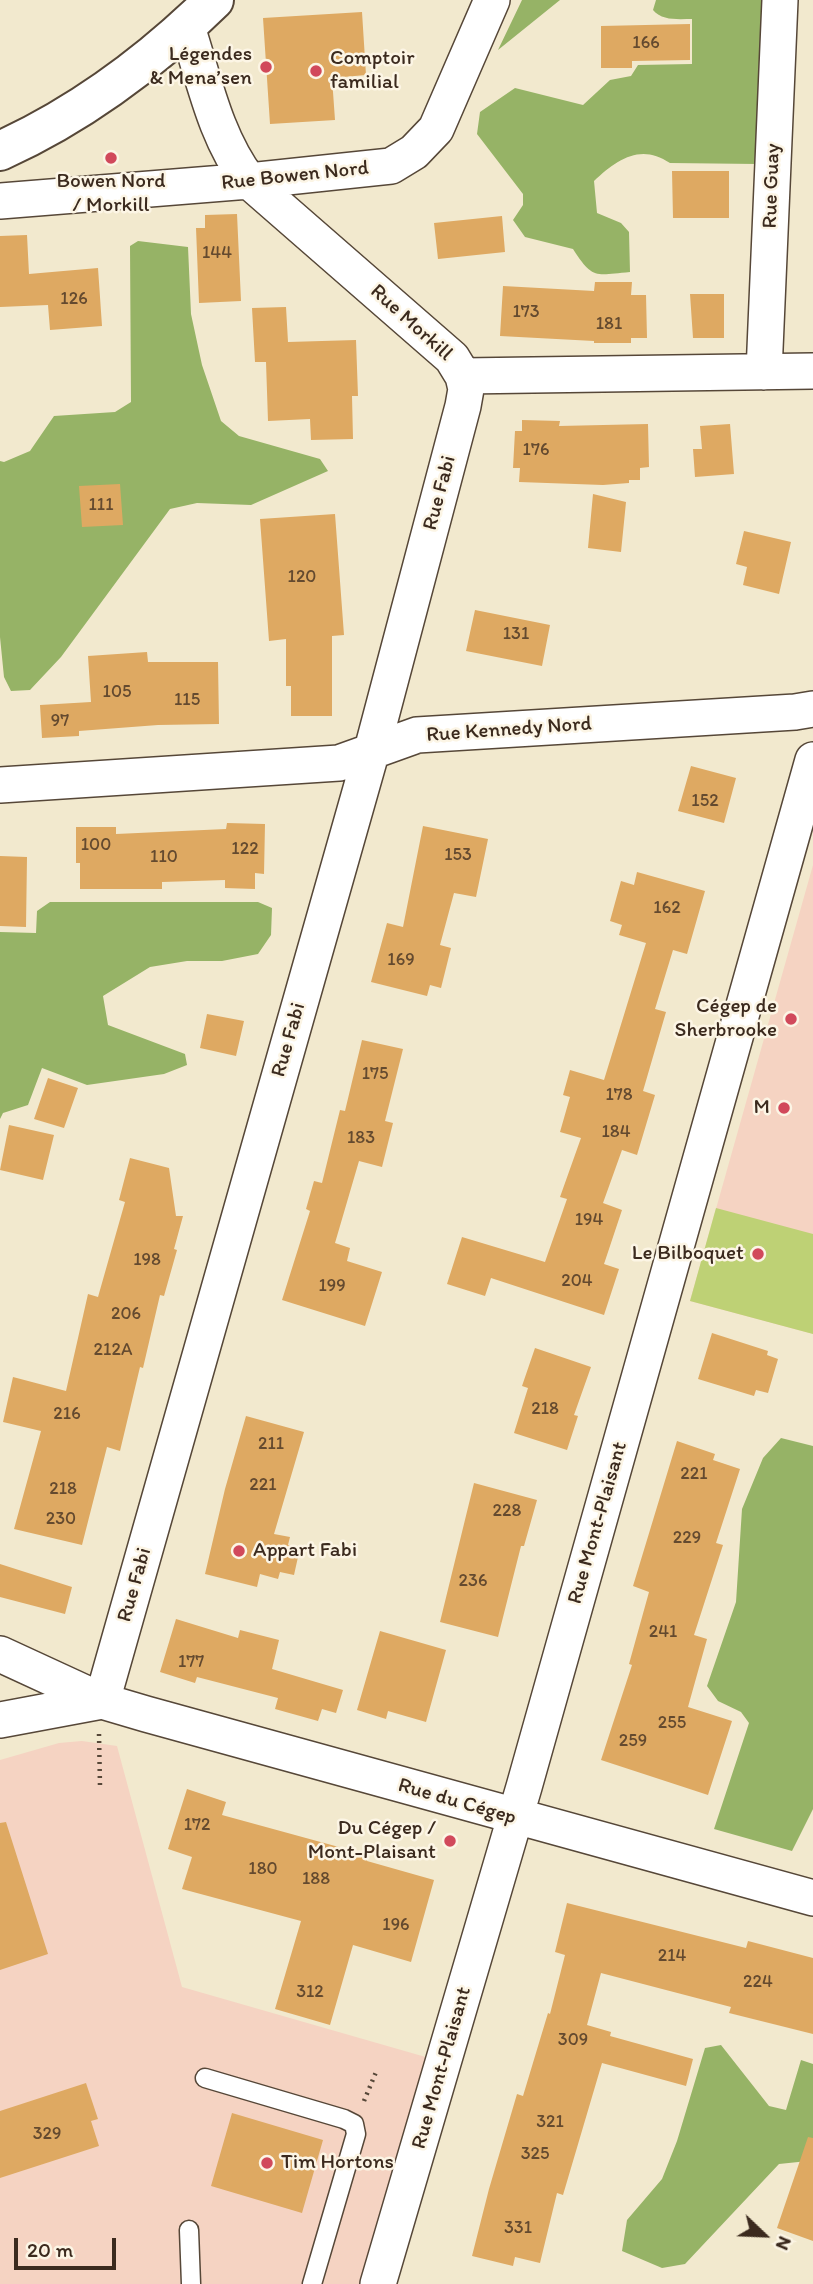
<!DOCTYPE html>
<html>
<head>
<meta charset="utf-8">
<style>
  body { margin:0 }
  #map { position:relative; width:813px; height:2284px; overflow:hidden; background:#f2e9ce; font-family:Itim,sans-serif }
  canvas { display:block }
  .north { position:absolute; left:729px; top:2200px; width:70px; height:70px; -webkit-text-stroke:5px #fcf5e5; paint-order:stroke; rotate:113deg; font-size:19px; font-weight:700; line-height:28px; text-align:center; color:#3b2a1e }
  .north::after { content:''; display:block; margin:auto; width:24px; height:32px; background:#3b2a1e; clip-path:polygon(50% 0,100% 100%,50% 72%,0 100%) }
  .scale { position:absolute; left:14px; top:2238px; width:102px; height:32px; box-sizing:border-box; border:4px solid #3b2a1e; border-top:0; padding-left:9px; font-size:21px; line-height:24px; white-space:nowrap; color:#3b2a1e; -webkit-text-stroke:5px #fcf5e5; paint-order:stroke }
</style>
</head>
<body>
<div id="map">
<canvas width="813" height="2284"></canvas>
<div class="north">N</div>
<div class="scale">20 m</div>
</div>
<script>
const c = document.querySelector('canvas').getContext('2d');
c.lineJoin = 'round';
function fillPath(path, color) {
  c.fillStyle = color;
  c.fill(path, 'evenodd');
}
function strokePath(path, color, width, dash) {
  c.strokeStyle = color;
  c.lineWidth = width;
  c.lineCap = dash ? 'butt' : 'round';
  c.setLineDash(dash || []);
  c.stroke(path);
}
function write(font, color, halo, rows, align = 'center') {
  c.font = font + ' Itim,sans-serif';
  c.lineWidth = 5;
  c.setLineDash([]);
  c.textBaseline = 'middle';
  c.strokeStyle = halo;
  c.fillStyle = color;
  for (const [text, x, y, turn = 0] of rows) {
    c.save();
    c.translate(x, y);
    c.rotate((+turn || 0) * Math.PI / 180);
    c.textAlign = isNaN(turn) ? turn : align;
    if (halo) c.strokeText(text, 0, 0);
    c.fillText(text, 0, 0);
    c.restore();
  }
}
fillPath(new Path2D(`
  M813,865v469l-123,-33z
  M82,1741l35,5 65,241 261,75 -65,222h-378v-524l59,-17z`), '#f5d3c2');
fillPath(new Path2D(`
  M716,1208l97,26v100l-123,-33z`), '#bed175');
fillPath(new Path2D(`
  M522,0h38l-62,50z
  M656,0h107l-6,164 -87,-1c-29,-20 -53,-4 -76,18l3,32 24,10 8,9 1,40c-35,3 -37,8 -57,-23l-48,-12 -12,-17 10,-15v-11l-46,-60 3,-22 35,-24 68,17 27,-25 21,-4 7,-11 54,-1v-45c-14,0 -30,2 -39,-9z
  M138,241l50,6 3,67 11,51 19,56 18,15 81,23 8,12 -77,34 -54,-2 -27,6 -109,148 -31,33 -19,1 -7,-14 -4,-40v-176l4,1 26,-11 24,-35 61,-4 16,-10 -1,-156z
  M50,902h208l14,6 -1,27 -13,19 -36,7h-35l-37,6 -47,29 5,29 77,29 2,11 -23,9 -77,11 -45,-17 -14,37 -25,8 -3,6v-187l36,1 1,-22z
  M781,1438l32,8v363l-21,42 -78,-22 35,-106 -8,-11 -23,-11 -11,-15 29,-84 6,-93 21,-51z
  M721,2045l48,61 17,4 15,-50 12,4v99l-5,-2 -29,3 -94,100 -23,4 -40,-17 5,-31 35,-41 15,-38 28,-93z`), '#96b366');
fillPath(new Path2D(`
  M362,12l4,63 -34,3 3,42 -65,4 -7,-106z
  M690,24v36l-58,1v7h-31v-42z
  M672,171h57v47h-56z
  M237,214l4,87 -42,2 -3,-75h9v-13z
  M502,216l3,36 -67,7 -4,-36z
  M27,235l2,39 69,-6 4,58 -52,4 -2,-25 -48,2v-71z
  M595,282h37l-1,13h15l1,43h-16v5h-37v-2l-94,-5 3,-50 91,5z
  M690,294h34v44h-31z
  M286,307l2,35 68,-2 2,56h-6l1,43 -42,1 -1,-21 -42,2 -2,-59h-11l-3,-54z
  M522,420l38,1 -1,5 89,-2 1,43 -9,1v12h-11v3l-26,2 -84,-3 1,-14h-7l2,-37h7z
  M730,424l4,50 -39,3 -2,-28h9l-2,-23z
  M120,484l3,41 -41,2 -3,-41z
  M593,494l33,8 -5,50 -33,-4z
  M335,514l9,121 -12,1v80h-41v-30h-5v-47l-17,2 -9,-122z
  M744,531l47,11 -12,52 -36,-9 4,-18 -11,-3z
  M475,610l75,15 -8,41 -76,-15z
  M147,652l1,10h70l1,62 -61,1 -79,6v5l-37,2 -2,-33 51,-3 -3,-46z
  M691,766l45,12 -12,45 -46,-12z
  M227,823l38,1 -1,50 -9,-1v16l-30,-1v-8l-63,2v7h-82v-26h-4v-36h40v7l110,-5z
  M423,826l65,13 -12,58 -22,-4 -14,52 11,3 -10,40 -11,-3 -3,11 -56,-14 16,-59 16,4z
  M0,856l27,1 -1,70 -26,-1z
  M637,872l68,19 -18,63 -14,-4 -18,59 11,3 -23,79 12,4 -18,60 -15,-5 -19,53 19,7 -18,54 15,5 -15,46 -113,-37 -6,18 -38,-12 15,-47 83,25 22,-63 -7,-2 21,-59 -21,-6 10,-35 -7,-2 7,-25 34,10 42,-137 -27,-8 3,-10 -12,-4 11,-40 13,4z
  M207,1014l37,7 -8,35 -36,-8z
  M362,1040l41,9 -18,72 8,2 -11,44 -23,-6 -24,82 15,5 -3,13 35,11 -17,54 -83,-26 28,-89 -4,-2 8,-28 8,2 18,-73 5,1z
  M48,1078l30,10 -14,40 -30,-9z
  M9,1125l45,10 -11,45 -43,-10z
  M130,1158l39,10 7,48h7l-9,33 3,1 -13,46 -4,-1 -17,73 -3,-1 -20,84 -13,-4 -25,98 -68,-16 27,-98 -38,-9 10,-45 53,14 22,-97 10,3 27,-95 -6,-2z
  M712,1333l56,18 -1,4 11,4 -10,34 -12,-3 -2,6 -56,-17z
  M535,1348l56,19 -17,48 4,1 -11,34 -53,-17 14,-45 -6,-2z
  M246,1416l58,16 -30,102 16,3 -2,8 12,3 -6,27 -14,-3 -2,7 -18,-5 -3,13 -52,-13 20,-85z
  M677,1441l38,13 -2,6 27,9 -24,74 7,2 -29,90 13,4 -19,68 44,14 -24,74 -107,-35 31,-95 -3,-1 20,-72 -16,-6z
  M474,1483l63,17 -13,46h-3l-23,91 -58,-15z
  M0,1564l72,23 -7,27 -65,-17z
  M176,1619l62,19 2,-8 39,10 -7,29 71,21 -7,23 -14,-4 -4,12 -43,-12 3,-11 -81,-21 -2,6 -35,-11z
  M380,1631l66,19 -20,72 -38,-11 -2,8 -29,-9z
  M187,1789l39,13 -4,13 146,40 -1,6 67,19 -23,82 -58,-17 -23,80 -55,-16 26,-88 -119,-32 10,-32 -24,-8z
  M6,1822l42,132 -48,16v-147z
  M567,1903l179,45 2,-7 65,17v76l-84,-21 2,-6 -130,-34 -14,52 24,7 -1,4 83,23 -7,27 -84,-23 -39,132 -6,-2 -17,70 -25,-6 -2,9 -41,-10 17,-67 28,-95 6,2 25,-83 2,1 15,-59 -10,-3z
  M86,2083l12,36 -7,2 8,25 -99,32v-67z
  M232,2113l91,27 -21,73 -91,-27z
  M808,2137l5,1v103l-36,-13z`), '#dea962');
const service = new Path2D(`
  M205,2078l139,41 10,5 2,10 -44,150
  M189,2230l2,54`);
const minor = new Path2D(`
  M187,27c17,52 28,110 62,154l203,177 11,18 350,-5
  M0,201l249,-20 142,-15 23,-14 22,-23 56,-129
  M764,372l16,-372
  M0,785l339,-22 78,-28 378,-23 18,-3
  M0,1654l102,47 44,13 667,184
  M102,1701l270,-951 91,-344 3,-17 -3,-13
  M0,1720l102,-19
  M378,2284l146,-497 289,-1027`);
const tertiary = new Path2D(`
  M0,151c79,-36 152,-90 214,-151`);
strokePath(service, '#564738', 21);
strokePath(minor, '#564738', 38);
strokePath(tertiary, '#564738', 42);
strokePath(new Path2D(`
  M99,1734l1,52
  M364,2101l12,-29`), '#564738', 4.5, [2, 5]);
strokePath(service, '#fff', 18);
strokePath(minor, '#fff', 35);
strokePath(tertiary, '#fff', 38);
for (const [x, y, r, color] of [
  [266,67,7,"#d1495b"],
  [316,71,7,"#d1495b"],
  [111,158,7,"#d1495b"],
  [791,1019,7,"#d1495b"],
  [784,1108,7,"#d1495b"],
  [758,1254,7,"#d1495b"],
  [239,1551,7,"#d1495b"],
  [450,1841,7,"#d1495b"],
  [267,2163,7,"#d1495b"]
]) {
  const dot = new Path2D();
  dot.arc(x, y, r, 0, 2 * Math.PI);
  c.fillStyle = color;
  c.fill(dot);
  strokePath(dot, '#fcf5e5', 2.5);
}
write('18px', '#644a2f', null, [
  ["166",646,43],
  ["144",217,253],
  ["126",74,299],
  ["173",526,312],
  ["181",609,324],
  ["176",536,450],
  ["111",101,505],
  ["120",302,577],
  ["131",516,634],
  ["105",117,692],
  ["115",187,700],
  ["97",60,721],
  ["152",705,801],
  ["100",96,845],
  ["122",245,849],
  ["153",458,855],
  ["110",164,857],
  ["162",667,908],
  ["169",401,960],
  ["175",375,1074],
  ["178",619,1095],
  ["184",616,1132],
  ["183",361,1138],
  ["194",589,1220],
  ["198",147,1260],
  ["204",577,1281],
  ["199",332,1286],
  ["206",126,1314],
  ["212A",113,1350],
  ["218",545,1409],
  ["216",67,1414],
  ["211",271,1444],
  ["221",694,1474],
  ["221",263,1485],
  ["218",63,1489],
  ["228",507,1511],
  ["230",61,1519],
  ["229",687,1538],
  ["236",473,1581],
  ["241",663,1632],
  ["177",191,1662],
  ["255",672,1723],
  ["259",633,1741],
  ["172",197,1825],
  ["180",263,1869],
  ["188",316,1879],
  ["196",396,1925],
  ["214",672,1956],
  ["224",758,1982],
  ["312",310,1992],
  ["309",573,2040],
  ["321",550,2122],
  ["329",47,2134],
  ["325",535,2154],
  ["331",518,2228]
]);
write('21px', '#3b2a1e', '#fcf5e5', [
  ["Légendes",252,55],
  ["& Mena’sen",252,79],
  ["Comptoir",330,59,"left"],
  ["familial",330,83,"left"],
  ["Bowen Nord",111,182,"center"],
  ["/ Morkill",111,206,"center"],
  ["Cégep de",777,1007],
  ["Sherbrooke",777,1031],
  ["M",770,1108],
  ["Le Bilboquet",744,1254],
  ["Appart Fabi",253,1551,"left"],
  ["Du Cégep /",436,1829],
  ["Mont-Plaisant",436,1853],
  ["Tim Hortons",281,2163,"left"]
], 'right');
write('21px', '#3b2a1e', '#fcf5e5', [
  ["Rue Bowen Nord",295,176,-6],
  ["Rue Guay",772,186,-88],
  ["Rue Morkill",411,323,42],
  ["Rue Fabi",440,493,-75],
  ["Rue Kennedy Nord",509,730,-4],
  ["Rue Fabi",289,1040,-74],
  ["Rue Mont-Plaisant",598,1523,-74],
  ["Rue Fabi",135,1585,-74],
  ["Rue du Cégep",457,1802,16],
  ["Rue Mont-Plaisant",442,2068,-74]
]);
</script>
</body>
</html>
